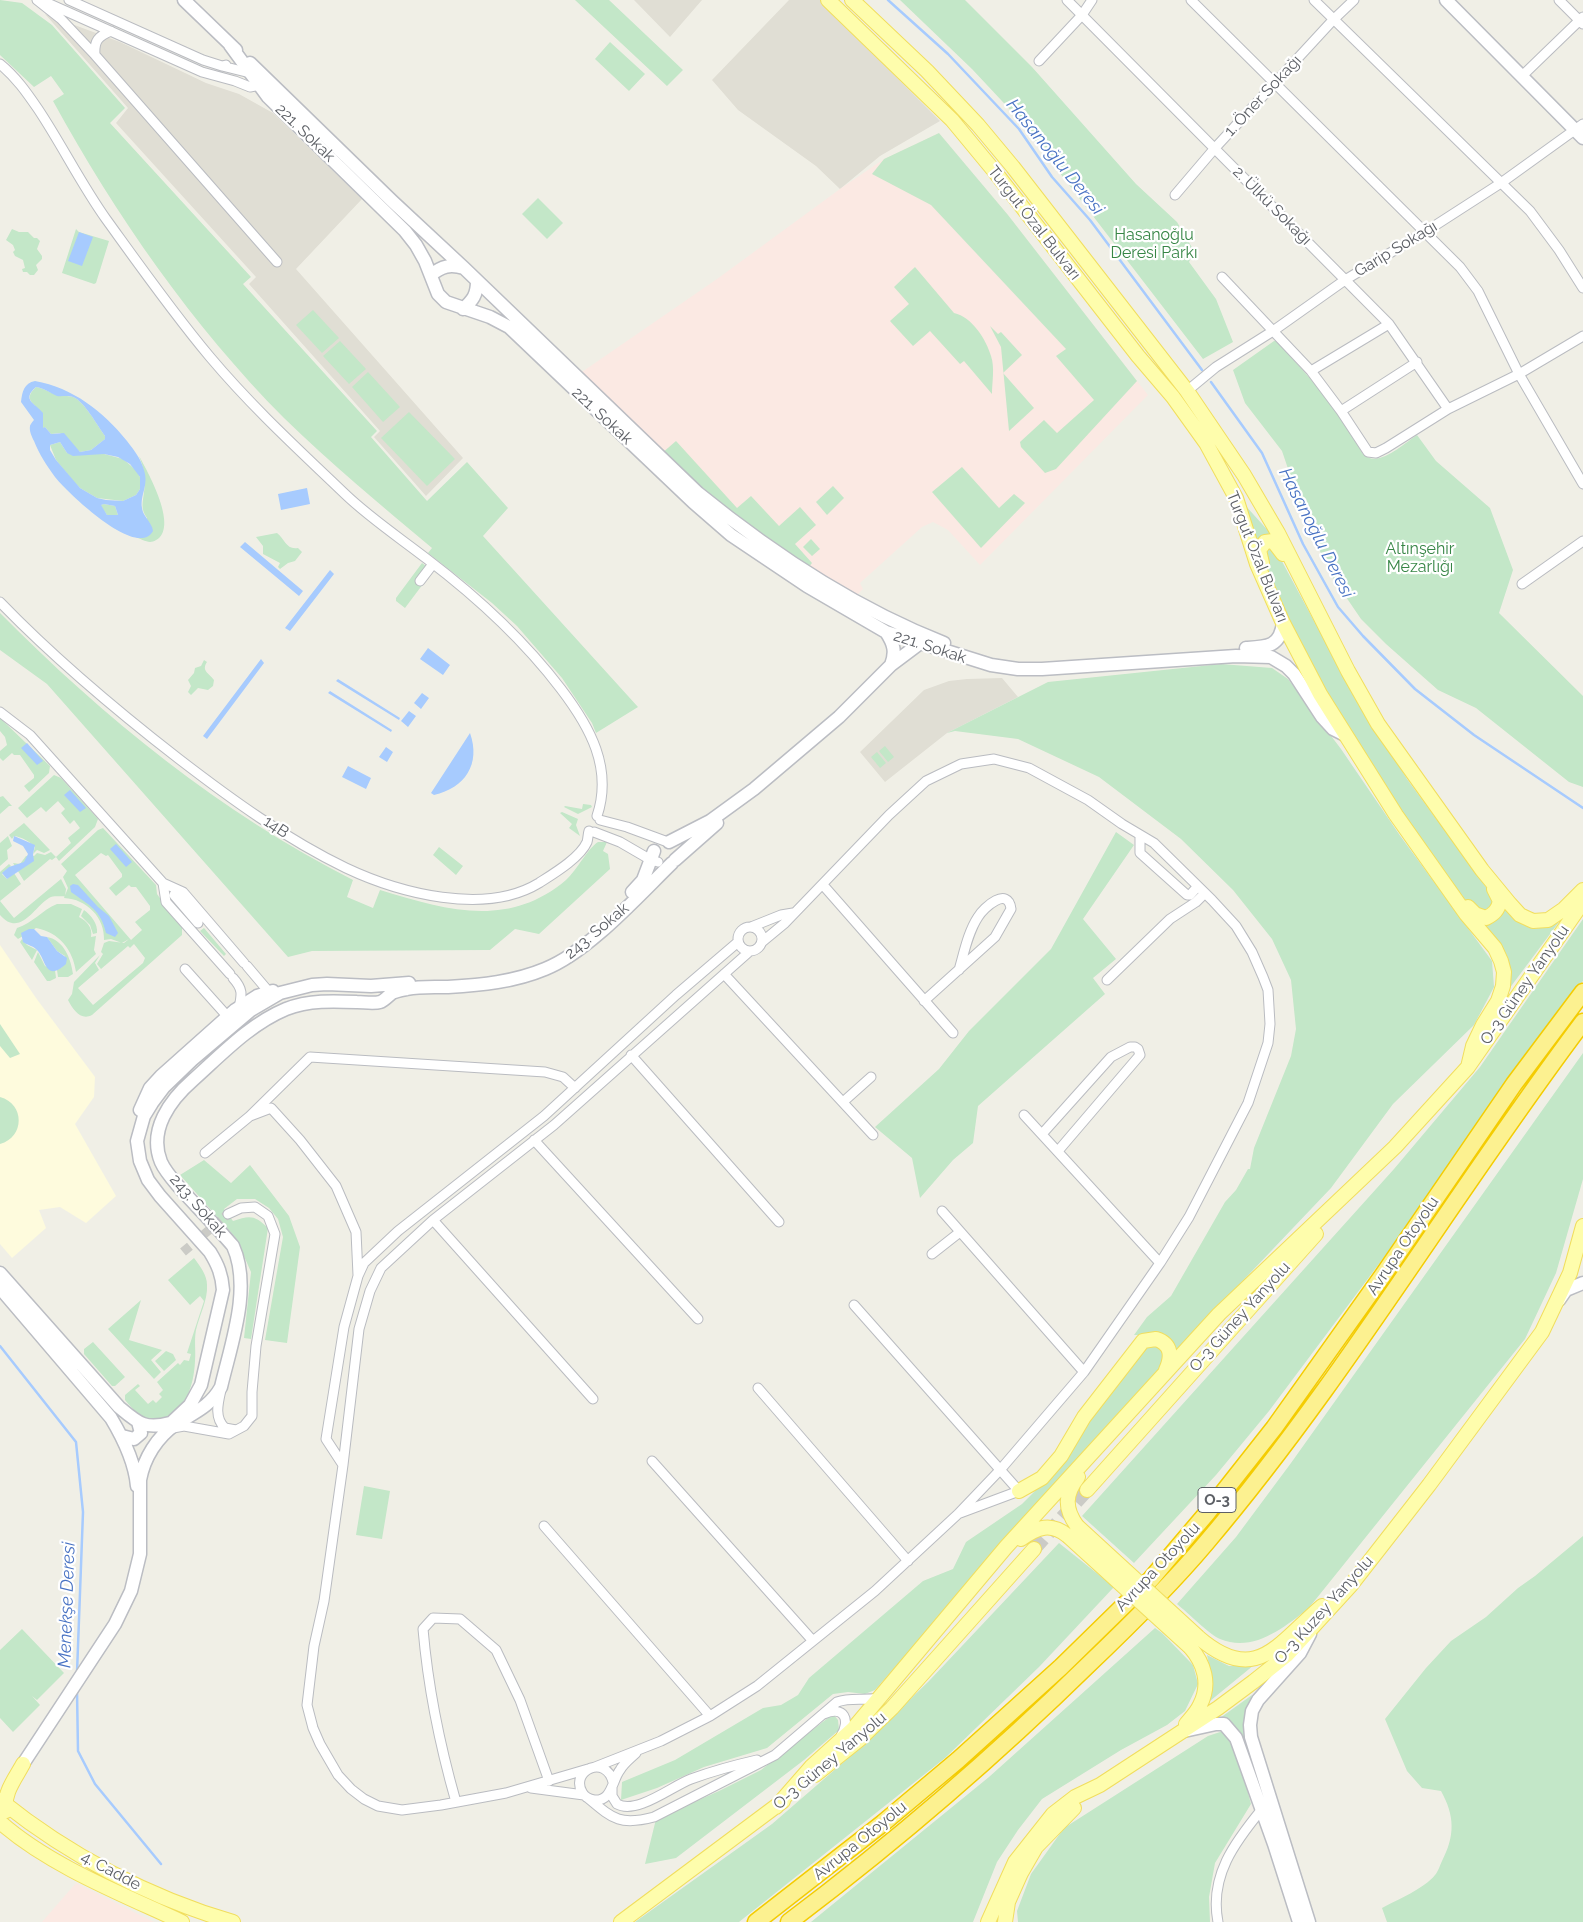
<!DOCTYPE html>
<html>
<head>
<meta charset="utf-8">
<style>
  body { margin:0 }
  canvas { display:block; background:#f0efe6 }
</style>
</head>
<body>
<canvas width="1583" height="1922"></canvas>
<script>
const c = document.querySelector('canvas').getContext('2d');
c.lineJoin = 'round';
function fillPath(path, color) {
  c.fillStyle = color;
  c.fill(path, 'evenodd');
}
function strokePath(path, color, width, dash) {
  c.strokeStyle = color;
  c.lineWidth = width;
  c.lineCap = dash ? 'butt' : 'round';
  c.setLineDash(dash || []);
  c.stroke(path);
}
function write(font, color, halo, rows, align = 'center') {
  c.font = font + ' Raleway,sans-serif';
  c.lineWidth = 4.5;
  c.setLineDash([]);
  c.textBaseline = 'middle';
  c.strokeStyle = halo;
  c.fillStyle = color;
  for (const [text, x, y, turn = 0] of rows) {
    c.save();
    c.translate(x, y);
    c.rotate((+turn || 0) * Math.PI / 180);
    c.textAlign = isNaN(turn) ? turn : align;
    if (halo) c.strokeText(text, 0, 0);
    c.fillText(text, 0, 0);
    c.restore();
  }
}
fillPath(new Path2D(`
  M0,945l36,53 59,79 -1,20 -19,27 41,72 -30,27 -26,-16 -21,3 7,18 -34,30 -12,-14z`), '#fefbdd');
fillPath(new Path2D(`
  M634,0h68l-32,37z
  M789,0h31l120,121 -60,35 -40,33 -24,-23 -78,-56 -26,-30z
  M45,14l75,28 86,41 33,11 34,19 89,86 -66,70 167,189 -37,38 -52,-59 6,-6 -131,-147 7,-7 -140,-154 12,-15z
  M1002,678l16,19 -71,36 -62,49 -25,-30 64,-62 25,-9 18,-2z`), '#e0ded4');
fillPath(new Path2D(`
  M939,133l69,82 140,180 -168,170 -32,-35 -15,-8 -11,5 -62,56 3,6 -6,6 -49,-27 -97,-72 -132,-122 138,-95 123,-90 44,-30z
  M76,1883l78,39h-112z`), '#fbe9e3');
fillPath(new Path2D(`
  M0,0l22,3 30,22 73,83 -15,15 141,154 -8,7 134,147 -6,6 56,64 40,-39 41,46 -25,28 155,171 -42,26 -4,-10 -30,-45 -45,-52 -25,-23 -64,-50 4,-5c-50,-42 -101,-84 -148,-130 -92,-93 -168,-202 -231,-317l11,-7 -13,-18 -17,11 -34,-32z
  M575,0h34l74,70 -16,16z
  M900,0h65l67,67 104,117 41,38 17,29 -5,11 27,37 17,43 -30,17 -187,-243 -44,-47z
  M610,42l35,32 -16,17 -34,-32z
  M939,133l69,82 129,166 -81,88 -11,4 -24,-26 -1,-5 24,-22 13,13 37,-33 -38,-44 10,-7 -135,-144 -59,-31 12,-15z
  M538,198l25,25 -16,16 -25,-25z
  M12,229l7,3h9l6,6h3l3,3 -3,8 5,7v3l-6,6 2,5 -4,5h-4l-3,-3h-4l-1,-3 3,-1 -2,-8 -8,-4 -2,-4 2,-2 -2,-5 -7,-5z
  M76,229l3,3 30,9 -13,42 -2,1 -32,-11z
  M915,267l39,46c18,4 32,26 37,43 4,12 1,26 1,38l-28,-33 -4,3 -30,-33 -17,15 -23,-25 19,-17 -15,-17z
  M313,310l26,28 -17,15 -26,-28z
  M990,326l8,8 3,-2 21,23 -19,18 31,35 -25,23 -8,-84z
  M340,341l26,28 -17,15 -26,-28z
  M1274,341h3l60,68 26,45c15,15 40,-10 54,-19l19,26 54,47 23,62 -14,43 84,83v91l-14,-5 -93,-74 -38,-18 -52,-46 -25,-25 -28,-41 -15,-31 -6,-33 -12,-10 -18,-53 -37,-48 -12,-33z
  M368,372l32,35 -17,15 -31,-35z
  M36,387c8,1 14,6 21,8 5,2 10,0 16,2 11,4 24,28 32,39v3l-14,11 -11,2 -20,-19 -9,1 -6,-7 -2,2c-1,-4 0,-8 -1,-12 -3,-14 -22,-15 -6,-30z
  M409,412l46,47 -28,27 -46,-48z
  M676,441l61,67 14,-12 28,30 21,-19 16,18 -21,19 17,19 -4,5c-52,-35 -100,-74 -147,-114z
  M60,442l7,11 37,1 19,5 14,12 3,6v12l-4,6 -13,6 -26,-3 -17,-10 -6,-6 -18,-22 -6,-15z
  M139,456c9,16 36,65 21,81 -2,2 -6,5 -10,5 -4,0 -11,-4 -15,-5l6,1 6,-20c-7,-10 -4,-16 -3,-26 2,-13 0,-24 -5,-36z
  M962,467l37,41 15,-14 11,9 -44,45 -49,-56z
  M833,486l11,12 -17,17 -11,-13z
  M104,504l11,2 3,9h-11l-7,-10z
  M1244,504l28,31 -9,1 -7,6z
  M277,533c8,6 9,17 21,15l4,4 -7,9 -7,2 -8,6 -2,-2 2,-4 -17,-9v-8l-7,-9z
  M811,539l9,10 -8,7 -9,-9z
  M1266,545l12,9 64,119 65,106 84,115c4,8 0,13 -8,17l-13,-5 -35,-47 -63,-92 -44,-71 -40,-78 -27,-66z
  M422,563l4,3v14l-21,28 -9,-7v-3z
  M0,613c104,105 221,200 353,267l-6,17 26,11 7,-18c66,20 128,39 186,-10 11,-10 22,-32 32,-38h9l-4,9 5,3 2,15 -71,65 -24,-5 -25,21 -178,1 -24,6 -241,-273 -47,-34z
  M204,660l3,2c-6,9 2,11 7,18l-1,6 -5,4 -10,-2 -7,7 -3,-3 3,-6 -3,-6 6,-7 1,-5 6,-2z
  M1221,664l51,4 16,11 53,70 60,88 91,124 2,26 -20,38 -81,79 -62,84 -155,163 -16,-16h-26l13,-18 24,-21 54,-94 11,-12 12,-21h2l4,-21 37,-92 5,-27 -5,-49 -19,-41 -39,-49 -52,-51 -82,-62 -81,-38 -63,-8 -8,2 101,-51z
  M0,718l50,48 -1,7 -20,19 -5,-6 10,-8v-3l-14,-20h-6l-2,-2 -9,8 -3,-3v-7l7,-6 -2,-8 -5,-6z
  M885,746l9,11 -6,5 -9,-11z
  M877,752l9,11 -6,5 -9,-11z
  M54,775l7,3 37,41 -3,8 -36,34 -3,-4 -4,3 -2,-1 -26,22 -11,-18 7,1 6,-8h8l3,-3 8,2 6,-3 5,5 15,-14 -3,-5 12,-10 -6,-8 -4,4 -9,-11 4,-4 -7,-8 -12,11 -5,-5 -14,11 -9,-10z
  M3,796l9,10h-3l-9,8v-17z
  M583,804l8,1 1,2 -14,7 -14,-7 1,-1 17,3z
  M562,812l16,7 -2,6 4,11 -11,-8 3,-4 -12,-11z
  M24,823l26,27 -6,3 -7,-3 -4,4 2,-7c-5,-5 -13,-10 -21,-11l-2,3 -3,-4z
  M103,828l53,57 1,9 13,18 12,14v9l-90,80c-11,6 -19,-5 -24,-15l4,-6 2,-12 26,-27 -5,8 4,7 -21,18 15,17 50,-42 2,-5 -11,-14 -4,4 -2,-2 -27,23 -4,-5 6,-10 -2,-2 3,-9 5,-2 15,2 5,-4 -7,4 -11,-4 -7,1c1,-22 -17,-41 -40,-42l4,-10 -5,-11 4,-6 -6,-7 37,-34zM101,853l5,3 2,-1 14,19v3l-13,11 7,8 13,-11 2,2h5l14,19v4l-15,12 7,8 -11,10 -56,-65z
  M1116,832l18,13 -51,74 33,40 -23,19 12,16 -127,112 -5,37 -20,17 -33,38 -8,-40 -37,-31 64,-58 30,-38 82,-82z
  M8,836l4,10 -5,4 1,9 -8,7v-23z
  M439,847l24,19 -7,9 -23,-20z
  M9,864l2,2 -9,8 5,5 7,-6 7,11 -21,17 14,17 47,-39 5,10 -1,7c-5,1 -11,-1 -16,2 -15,9 -29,40 -49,17v-43z
  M57,904h14l11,5 -3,8c8,4 14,11 12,20l5,-1 -2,14 2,4 -20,18c-3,-22 -17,-40 -40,-44l-18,11 -4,-4 3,-7c16,-5 25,-18 40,-24z
  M1503,904c20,24 26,31 56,18l-50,67c4,-34 -4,-40 -26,-64z
  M84,910c7,5 14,14 13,23l-4,1 -3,-9 -9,-9z
  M1583,919v62l-37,46 -114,166 -163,218 -53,64 -82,88 -52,-47 312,-347 86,-102z
  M204,928l22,26 -2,2 -24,-25z
  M47,937c17,3 24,22 26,37l-5,3h-10l-1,-7 5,-3 3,-11 -8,-5z
  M22,939l5,6 10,5 -5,10 -12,-18z
  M38,952l7,14 10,4 1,8 -6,3h-3l-13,-19z
  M0,1024l20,30 -10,4 -10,-12z
  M1583,1053v126l-27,94 -31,66 -217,270c-25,19 -55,44 -88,30 -10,-4 -33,-27 -43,-35l59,-67 55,-74z
  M0,1097c25,7 25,40 0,47z
  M204,1160l27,23 19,-18 39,51 11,31 -13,96 -22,-3 18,-103 -5,-18 -9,-11 -14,-9h-18l-13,10 9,12c17,-6 22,-6 35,7l-17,111 -7,-1 7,-66 -15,-34 -56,-63z
  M194,1258c6,8 13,17 13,27 1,15 -8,31 -11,45 -2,11 0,21 -1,31 -1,22 -8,50 -32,57 -17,6 -28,-6 -38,-18v-5l13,-11 2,2 -5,4 13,14 5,-4 3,3 6,-6 -3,-3 4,-4 -6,-8 21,-19 2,2 4,-5 5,1 2,-7 -4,-1 17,-52 -4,-5 -10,9 -22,-25z
  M141,1300l-12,40 33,10 -11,10 10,12 -7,7 -46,-50z
  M93,1342l32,35 -10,9h-3l-28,-32v-5z
  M1154,1342l8,5 3,14 -17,25 -120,130 -153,174 -10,4 -17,-2 -15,2 -66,54 -63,19 -47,21 -36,12 1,-18 53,-22 88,-52 18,-3 17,-10 11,-17 114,-97 30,-12 13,-27 56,-38 39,-39 22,-40 60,-79z
  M166,1351l7,3 3,6 -12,11 -9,-10z
  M364,1486l26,5 -8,48 -26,-4z
  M1583,1536v386h-196l-5,-14c15,-8 43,-20 53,-33 3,-3 5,-10 7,-14 13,-25 13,-45 -1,-70l-19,-3 -15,-17 -22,-52 41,-51 25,-27 35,-24 32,-29 17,-12z
  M1059,1543l55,44 -75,80 -94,91 -206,164h-104l137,-98 89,-77 68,-66z
  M1155,1628l7,5 31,32 5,19 -13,27 -18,14 -46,25 -79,49 -24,31 -21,32 -24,60h-162l178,-145z
  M22,1629l42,44 -27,27 -5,-4 8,9 -27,27 -13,-14v-68z
  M1207,1655l22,11 25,-1 -44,36 2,-21z
  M1252,1695l-5,19 10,63 -15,-41 -10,-13 -12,-5z
  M833,1714l5,6 1,10 -35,30 -128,98 -31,6 11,-45 63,-28 42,-21z
  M1223,1731l10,6 18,67 -36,59 -6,34 1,25h-192l-1,-11 14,-37 33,-46 144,-92z`), '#c3e7c8');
fillPath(new Path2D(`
  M79,232l14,5 -11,29 -14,-5z
  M35,381c38,7 68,30 92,60 7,9 14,18 17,29 5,16 -4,24 -2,38 1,9 10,14 11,23 -16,29 -86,-39 -98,-54 -8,-11 -16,-23 -21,-36 -2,-4 -5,-10 -4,-15 0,-1 3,-5 4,-6l-13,-18c1,-10 3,-19 14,-21zM36,387c8,1 14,6 21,9 5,1 10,-1 16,1 11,4 24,28 32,39v3l-14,11 -11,2 -16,-19 -13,1 -6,-7 -2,1v-15c-8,-10 -22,-13 -7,-26zM60,442l7,11 6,3 31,-2 14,3 12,7 10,13v12l-4,6 -13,6 -17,-1 -9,-2 -17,-10 -24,-28 -6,-10v-5zM104,504l11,2 3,9h-11l-6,-10z
  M307,488l3,16 -29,6 -3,-16z
  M245,542l58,49 -4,5 -59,-49z
  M330,570l4,4 -44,57 -5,-3z
  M428,648l22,17 -7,10 -23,-16z
  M261,659l3,4 -57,76 -4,-3z
  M338,679l62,39 -1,2 -63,-39z
  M330,691l62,39 -1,2 -63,-39z
  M422,693l7,5 -8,11 -7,-6z
  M409,711l7,5 -8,11 -7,-6z
  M470,733c11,31 -5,55 -36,62l-3,-2z
  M27,743l16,18 -6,4 -16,-17z
  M386,747l7,5 -6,10 -8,-5z
  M348,766l23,12 -5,11 -24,-12z
  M70,790l16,18 -6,4 -16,-17z
  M14,836l21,9 -2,9 1,7 -27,18 -5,-6 7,-6 15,-5 4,-8 -5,-8 -10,-5z
  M116,844l16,18 -6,5 -16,-18z
  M73,884l5,1 20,22 11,9 9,17 -3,4 -9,-4c-5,-23 -17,-28 -35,-41l-1,-6z
  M29,929h5l7,7 6,1 10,14 10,7 -1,6c-21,19 -20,-5 -29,-14 -3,-4 -10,-5 -14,-8l-2,-9z`), '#a7cbfe');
strokePath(new Path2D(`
  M888,0l60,54 71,75 33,48 38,43 112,150
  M1211,382l51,71 41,91 35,63 25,29 52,53 59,46 109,73
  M0,1346l76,96 7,70 -6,161
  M77,1691l1,60 17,33 66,80`), '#a7cbfe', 2.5);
strokePath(new Path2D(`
  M183,1252l45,-38`), '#cbcbc6', 9, [9, 4.5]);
strokePath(new Path2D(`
  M1034,1549l53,-59`), '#cbcbc6', 14, [14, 7]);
const street = new Path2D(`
  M37,0l24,19 34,36 182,207
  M69,0l134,60 19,6 4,-1
  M1067,0l322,324 59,85
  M1191,0l269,267 18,24 41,83 64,110
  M1314,0l216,211 29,39 24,38
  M1559,0l24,24
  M43,1l159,71 33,9 15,6 10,-2 3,-3
  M95,55c-1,-14 3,-19 16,-24
  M1039,61l43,-46 10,-15
  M0,64c16,13 27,29 38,45 24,36 43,75 68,110 34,47 67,94 104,138 42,50 89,93 135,137 25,24 55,44 82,65 50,38 96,80 134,130 29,38 52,79 36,127
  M222,66l28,7
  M1522,76l61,-59
  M1175,195l40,-47 118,-128 21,-20
  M1222,277l89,94 30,40 27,41 8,1 10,-5 62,-39 71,-35 64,-38
  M1311,371l78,-47
  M1187,391l29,-24 57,-36 72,-51 80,-48 76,-49 82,-59
  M1341,411l76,-49
  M420,581l13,-17
  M1522,584l61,-43
  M0,602c55,57 116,108 179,157 52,40 107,80 167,109 53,25 139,48 193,15 14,-9 41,-25 48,-41 1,-3 1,-8 2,-11
  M0,712l30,23 133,148 20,9 61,71
  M600,820l27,7 38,14
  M594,832l26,10 31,18 7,2
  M1140,835v18l47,42h3l8,-9
  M163,883l3,19 64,72
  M823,885l130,148
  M174,895l24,28
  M738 939a12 12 0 1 1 24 0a12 12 0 1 1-24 0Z
  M751,927l30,-12 12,-2
  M247,966l22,26
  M185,969l43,48
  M724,974l149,161
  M233,978c10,11 9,16 6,30
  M1107,980l63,-61 26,-17 9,-9
  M924,1001l71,-64 16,-28c-3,-23 -27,-2 -33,8 -10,15 -14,36 -19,53
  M631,1055l148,167
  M843,1102l28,-25
  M1024,1115l136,148
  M250,1116l60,-59 235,15 18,5 12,11
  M1042,1134l69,-77 19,-10h5l3,2 2,6 -82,96
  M534,1140l164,179
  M205,1153l45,-37 21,-8 29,32 36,46 20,46 2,43
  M942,1211l142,161
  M433,1220l160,179
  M932,1254l28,-22
  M854,1305l165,186 -59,22
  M758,1388l150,173
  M221,1390c-3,13 -7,28 4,38l11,2
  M173,1428l11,-2 45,8 15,-8 8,-10v-24l4,-46 19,-112 -7,-18 -13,-9 -14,1 -13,6
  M652,1461l161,180
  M343,1465l-17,-26 18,-112 14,-51 6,-13 34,-32 146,-115 132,-121 62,-53
  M544,1526l166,190
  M824,1714c20,-9 27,6 17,22
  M595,1767l66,-26 49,-25 47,-30 118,-95 83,-77 42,-44 84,-98 76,-109 29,-46 59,-114 20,-60 2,-19 -2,-34 -5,-13 -11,-25 -16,-26 -24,-26 -58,-57 -32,-19 -34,-24 -59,-32 -35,-9 -33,5 -35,17 -37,34 -104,108 -23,19
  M588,1769l-82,24 -65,12 -39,5 -24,-4 -14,-7 -13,-10 -13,-14 -18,-31 -7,-16 -6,-23 7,-59 10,-45 19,-136 16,-136 11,-38 11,-23 52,-48 121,-95 196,-174
  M613,1782c-7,-28 -43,-12 -31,10 2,4 7,7 12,8 18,2 18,-20 26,-30 4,-7 11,-12 16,-17
  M531,1788l53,7
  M612,1788v8l5,8c20,11 55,-18 74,-25 22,-8 44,-14 66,-19
  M588,1798c25,21 32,28 66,19l121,-62 62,-53c14,-5 27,-1 42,-4
  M456,1802c-16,-56 -28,-115 -33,-173l10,-11 27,1 36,31 24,50 29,81
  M1218,1922c-9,-46 17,-80 44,-113`);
const secondary = new Path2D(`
  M184,0l52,50
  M1446,0l137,138
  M230,45l38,52 137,134 11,14 9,16 13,33 8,8 44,15 19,10 184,175 38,33 76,51 79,46 105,33 27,4h24l194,-13 35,1 15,9 8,8 28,43 11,12 12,6
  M250,63l142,138 72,67 234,225c75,61 156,115 246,150
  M431,275c11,-9 19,-11 33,-7
  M463,309c10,-9 14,-14 14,-28
  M886,632c8,12 10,20 5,33
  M1246,648c21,-1 34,-1 37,-25
  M669,842l41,-21 44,-32 85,-72 52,-52 28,-21
  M675,860l42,-37
  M632,892l11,-12 11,-29
  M140,1110l10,-22 11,-12 74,-66 22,-14 16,-5
  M0,1273l119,134c19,16 26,23 51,16
  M0,1288l111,130c12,20 24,45 26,68
  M1559,1300l7,-10 17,-7
  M173,1421l17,-16 11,-20 22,-95c-1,-15 -5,-25 -13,-38l-50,-56 -12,-16 -8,-19 -3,-20 7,-25 8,-13 12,-16 28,-27 59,-50 29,-17 32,-8 15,-1 44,2 38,-3
  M122,1436l12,3 7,-6 -3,-11
  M1184,1731l32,-7h8l12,14 38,106 25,78
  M23,1764l92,-140 16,-33 9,-37v-74c4,-22 17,-43 36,-56 17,-11 34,-17 45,-37 10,-43 31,-99 12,-141 -17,-20 -36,-39 -54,-59 -6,-7 -14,-16 -18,-25 -13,-32 9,-62 32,-82 29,-26 57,-56 93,-71 23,-9 47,-8 71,-7 6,0 17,2 23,0 4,-1 8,-6 12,-9 4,-2 10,-3 15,-4 13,-3 28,-2 41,-2 33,-2 66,-5 97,-18 43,-17 93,-73 127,-106
  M1309,1922l-58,-185 -1,-12 2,-14 6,-11 42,-47 10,-19`);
const primary = new Path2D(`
  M828,0l124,120 43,52 143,184 35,41 33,46 30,55 21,66 26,59 37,71 76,121 70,99 29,34 6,13 3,11 -1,14 -5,15 -15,24 -10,21 -5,21
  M852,0l75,71 51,54 35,42 174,224 57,84 34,58 70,138 30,53 104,146 28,34 10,11 13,6 15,-1 16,-11 19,-19
  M1262,563l-3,-13 6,-8 8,-1 10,13
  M1468,907l7,7 11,4c8,-4 12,-8 14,-17l-6,-12
  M1087,1490l229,-256
  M1019,1491l23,-13 19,-22 23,-39 59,-76 13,-2c16,5 16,18 10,31
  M1077,1526c-13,-18 -12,-32 1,-49
  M1021,1539c16,-12 30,-17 47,-3
  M1198,1637c58,50 79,7 124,-31
  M1186,1724c5,-6 11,-12 14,-19 11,-21 4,-42 -10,-58
  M815,1775l45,-36 32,-31 142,-159
  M0,1800c68,55 150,98 233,122
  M776,1807l35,-40 42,-38 153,-182 213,-233 176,-167 73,-80 115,-165
  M6,1811c-3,-18 9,-32 17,-47
  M0,1822c48,43 124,73 182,100
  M621,1922l162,-121
  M988,1922l27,-60 38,-48 22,-17 25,-12 118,-77 35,-26 34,-27 64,-70 78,-100 113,-153 28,-59 13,-47
  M1005,1922l3,-20 13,-29 15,-26 38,-39`);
const highway = new Path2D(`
  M756,1922l127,-99 75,-63 103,-93 90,-88 56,-66 67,-85 109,-153 131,-191 69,-92
  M789,1922c105,-79 205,-165 299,-257 41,-39 81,-78 118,-122 139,-164 248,-350 377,-521`);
strokePath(street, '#babcc1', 11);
strokePath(secondary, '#bbbdc3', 15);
strokePath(primary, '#f1de5e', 16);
strokePath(highway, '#f4cc02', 19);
strokePath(street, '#fff', 9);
strokePath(secondary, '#fff', 12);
strokePath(primary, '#fefdac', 14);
strokePath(highway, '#fcf190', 16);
const primaryBridge = new Path2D(`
  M1077,1526l121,111
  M1068,1536l122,111`);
strokePath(primaryBridge, '#f1de5e', 16, []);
strokePath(primaryBridge, '#fefdac', 14);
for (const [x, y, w] of [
  [1217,1500,38]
]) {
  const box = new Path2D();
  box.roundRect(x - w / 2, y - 12.5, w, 25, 4);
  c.fillStyle = '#fff';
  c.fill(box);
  strokePath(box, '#5d6066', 1);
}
write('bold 15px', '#5d6066', null, [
  ["O-3",1217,1500]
]);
write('16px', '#5d6066', '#fff', [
  ["1. Öner Sokağı",1263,96,-47],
  ["221. Sokak",305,133,44],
  ["2. Ülkü Sokağı",1272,206,45],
  ["Turgut Özal Bulvarı",1034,223,52],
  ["Garip Sokağı",1396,249,-31],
  ["221. Sokak",602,416,43],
  ["Turgut Özal Bulvarı",1257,557,68],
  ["221. Sokak",930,647,18],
  ["14B",276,827,33],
  ["243. Sokak",597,931,-40],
  ["O-3 Güney Yanyolu",1525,985,-55],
  ["243. Sokak",198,1206,49],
  ["Avrupa Otoyolu",1403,1246,-56],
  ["O-3 Güney Yanyolu",1240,1317,-48],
  ["Avrupa Otoyolu",1158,1567,-47],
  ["O-3 Kuzey Yanyolu",1324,1610,-48],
  ["O-3 Güney Yanyolu",830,1761,-40],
  ["Avrupa Otoyolu",860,1841,-39],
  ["4. Cadde",111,1871,28]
]);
write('16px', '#368545', '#fff', [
  ["Hasanoğlu",1154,235],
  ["Deresi Parkı",1154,253],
  ["Altınşehir",1420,549],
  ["Mezarlığı",1420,567]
]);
write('italic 18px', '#4872c3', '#fff', [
  ["Hasanoğlu Deresi",1055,157,51],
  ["Hasanoğlu Deresi",1316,533,63],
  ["Menekşe Deresi",67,1605,-88]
]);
</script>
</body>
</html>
